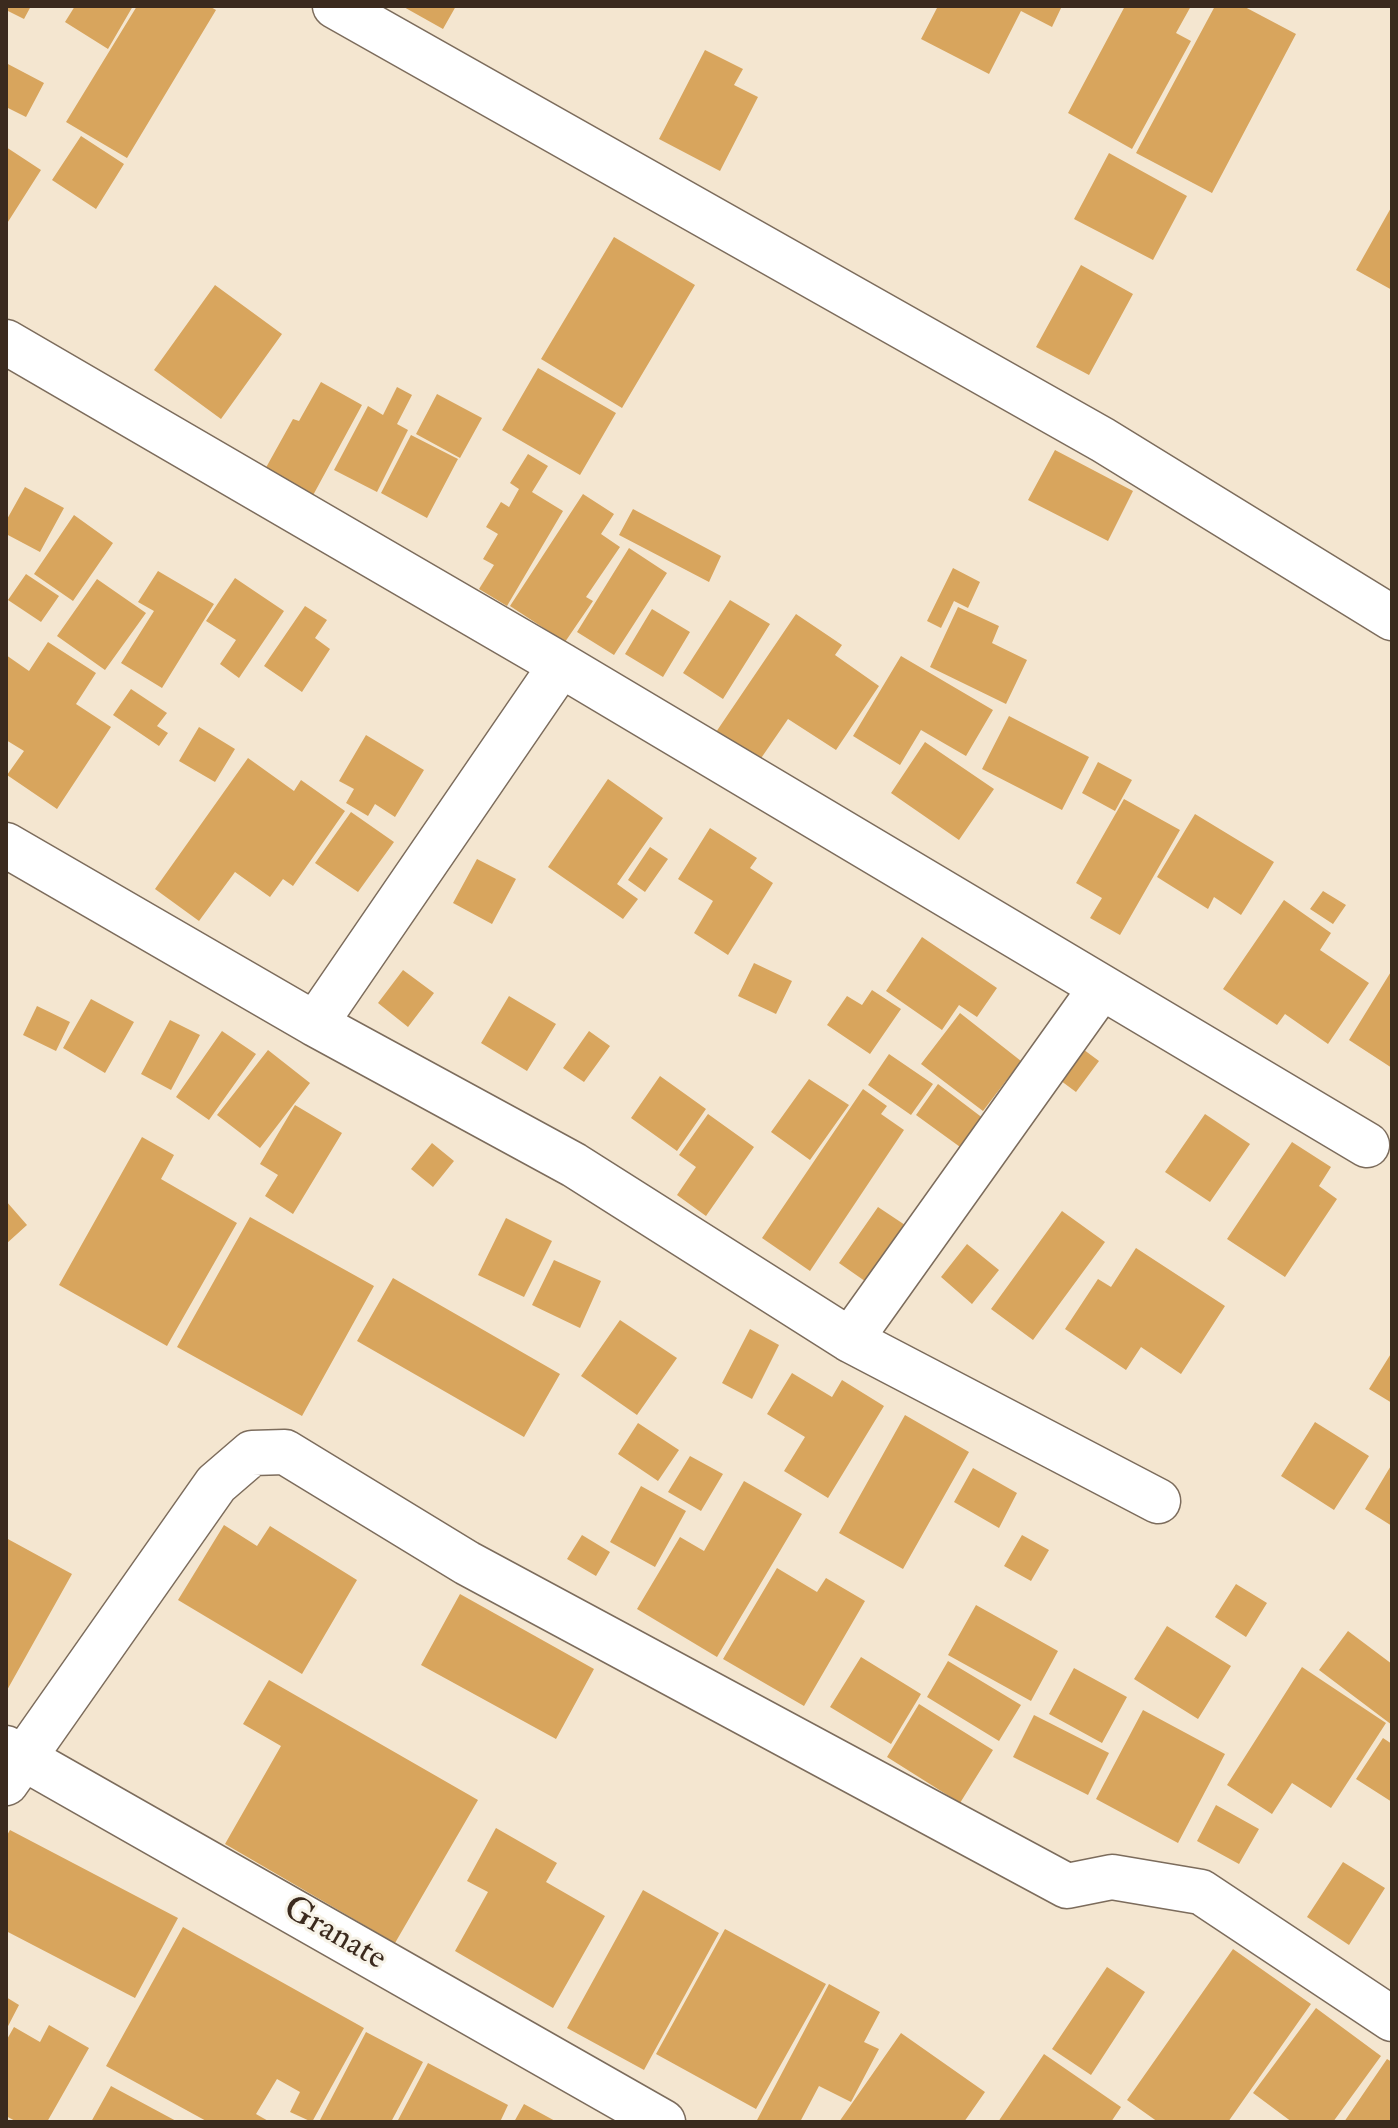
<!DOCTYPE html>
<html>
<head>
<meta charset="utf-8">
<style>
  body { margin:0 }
  #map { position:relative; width:1398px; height:2128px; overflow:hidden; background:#f4e6d0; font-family:"IM FELL Double Pica",serif }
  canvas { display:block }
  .frame { position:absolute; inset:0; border:8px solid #3b2a1e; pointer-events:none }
</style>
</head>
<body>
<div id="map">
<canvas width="1398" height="2128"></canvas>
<div class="frame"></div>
</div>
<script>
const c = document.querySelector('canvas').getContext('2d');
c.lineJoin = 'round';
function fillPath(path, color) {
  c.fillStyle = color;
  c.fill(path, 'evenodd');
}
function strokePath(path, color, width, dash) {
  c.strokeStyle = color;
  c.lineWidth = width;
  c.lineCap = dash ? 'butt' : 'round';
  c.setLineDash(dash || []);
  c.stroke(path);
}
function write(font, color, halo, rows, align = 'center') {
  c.font = font + ' "IM FELL Double Pica",serif';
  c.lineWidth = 6;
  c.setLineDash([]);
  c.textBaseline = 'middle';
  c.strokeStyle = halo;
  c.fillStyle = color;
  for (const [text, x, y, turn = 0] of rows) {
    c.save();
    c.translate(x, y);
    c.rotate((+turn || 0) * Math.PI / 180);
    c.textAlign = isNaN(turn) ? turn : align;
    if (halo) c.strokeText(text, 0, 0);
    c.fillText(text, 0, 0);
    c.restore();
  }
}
fillPath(new Path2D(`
  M6,6h25l-7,13 -18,-9z
  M75,6h58l-25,43 -43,-27z
  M137,6h72l7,4 -89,148 -61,-36z
  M402,6h54l-13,23z
  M938,6h124l-10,21 -31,-16 -32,63 -68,-35z
  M1125,6h66l-15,27 15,8 -59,108 -64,-36z
  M1215,6h28l53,28 -84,159 -76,-40z
  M705,50l38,19 -9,16 24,12 -38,74 -61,-32z
  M6,63l38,20 -18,34 -20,-10z
  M81,136l43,28 -28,45 -44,-29z
  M6,147l35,23 -35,55z
  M1109,153l78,43 -34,64 -79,-41z
  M1392,206v84l-36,-20z
  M614,237l81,48 -73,123 -81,-49z
  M1081,265l52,29 -44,81 -53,-28z
  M215,285l67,49 -61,85 -67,-49z
  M538,368l78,45 -36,62 -78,-45z
  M321,382l41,23 -51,94 -48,-26 30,-54 6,2z
  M397,387l15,8 -15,29 11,6 -31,62 -43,-22 34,-64 15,9z
  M437,394l45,24 -22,40 -44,-24z
  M411,435l47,24 -31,59 -46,-25z
  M1055,450l78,41 -25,50 -80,-41z
  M528,454l20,12 -16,26 31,19 -56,95 -28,-17 15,-24 -11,-6 15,-25 -12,-7 15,-25 8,5 10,-18 -9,-6z
  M25,487l39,21 -24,44 -34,-18v-13z
  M583,494l31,20 -13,20 19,13 -34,50 7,4 -28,41 -55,-36z
  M633,509l88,47 -12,26 -90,-47z
  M74,515l39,28 -40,58 -39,-27z
  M629,548l38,25 -53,82 -37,-23z
  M953,568l27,14 -12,26 -14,-7 -13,27 -14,-7z
  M158,571l56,33 -52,84 -41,-25 33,-52 -16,-9z
  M26,574l33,22 -18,26 -33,-22z
  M235,578l49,33 -45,67 -19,-14 16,-24 -30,-19z
  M97,579l49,34 -41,57 -48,-34z
  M730,600l40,24 -47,75 -40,-26z
  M305,606l22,14 -12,18 15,11 -28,43 -38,-26z
  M958,607l41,19 -7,17 35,17 -21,44 -76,-37z
  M652,609l38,23 -27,45 -38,-23z
  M796,614l46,31 -7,10 44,31 -43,64 -48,-31 -33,48 -43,-29z
  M48,642l48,31 -20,31 35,23 -54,82 -50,-34 17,-24 -18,-11v-85l23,16z
  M901,656l92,54 -27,46 -45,-26 -21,35 -47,-29z
  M131,689l36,24 -10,13 11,7 -9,13 -46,-31z
  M1009,716l80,41 -27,53 -80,-41z
  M199,727l36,22 -20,33 -36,-21z
  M366,735l58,35 -29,47 -20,-13 -7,12 -22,-13 8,-14 -15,-8z
  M925,742l69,47 -35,51 -68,-47z
  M248,758l46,33 7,-11 44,31 -52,75 -10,-7 -13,18 -35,-25 -36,49 -44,-32z
  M1098,762l34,18 -17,31 -33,-18z
  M608,779l55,39 -46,66 21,15 -15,20 -75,-52z
  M1124,799l56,31 -60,105 -30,-17 12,-20 -26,-15z
  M351,812l43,30 -36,50 -43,-29z
  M1195,814l79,48 -33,53 -27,-18 -6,12 -51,-32z
  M710,828l47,30 -7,10 23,15 -45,72 -34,-22 19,-32 -35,-22z
  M650,847l18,12 -23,33 -17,-12z
  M477,859l39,20 -24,45 -39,-21z
  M1323,891l23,14 -13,19 -23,-15z
  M1284,900l47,33 -11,17 49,33 -41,61 -43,-30 -8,11 -54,-36z
  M922,937l75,51 -20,29 -18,-12 -17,25 -56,-39z
  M754,963l38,18 -16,33 -38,-18z
  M403,970l31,23 -26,34 -30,-24z
  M1392,970v98l-43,-28z
  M872,990l29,19 -31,45 -43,-29 20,-29 15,9z
  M509,996l47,28 -29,47 -46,-28z
  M91,999l43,23 -29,51 -42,-25z
  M37,1006l33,16 -14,29 -33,-16z
  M960,1013l61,48 -38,50 -62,-47z
  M170,1020l30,15 -29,55 -30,-16z
  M222,1031l34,23 -47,66 -33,-23z
  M589,1031l21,15 -26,36 -21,-14z
  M1072,1041l27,20 -23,31 -27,-20z
  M268,1050l42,33 -50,65 -43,-33z
  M889,1054l44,30 -22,31 -43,-30z
  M660,1076l46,33 -29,42 -46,-33z
  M809,1079l40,26 -39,55 -39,-28z
  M938,1084l50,38 -21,30 -51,-37z
  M863,1089l24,17 -6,8 23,16 -94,141 -48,-33z
  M295,1105l47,28 -49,81 -28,-18 13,-21 -18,-11z
  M708,1114l46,33 -48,69 -29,-21 19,-28 -17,-12z
  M1205,1114l45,30 -40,58 -45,-30z
  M142,1137l32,18 -13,24 76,44 -70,123 -108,-61z
  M1292,1142l39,25 -12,19 18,13 -52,78 -58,-38z
  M432,1143l22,18 -21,26 -22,-18z
  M6,1201l21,24 -21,19z
  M878,1207l33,22 -39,57 -33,-23z
  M1062,1211l43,31 -72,98 -42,-31z
  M250,1217l124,69 -72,130 -125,-69z
  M506,1218l46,23 -28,56 -46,-22z
  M967,1244l32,26 -27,34 -31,-27z
  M1136,1248l89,58 -44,68 -40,-27 -15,23 -61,-41 33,-50 13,8z
  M554,1260l47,21 -21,47 -48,-23z
  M393,1278l167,96 -36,63 -167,-96z
  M620,1320l57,38 -40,57 -56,-39z
  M750,1329l29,16 -27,54 -30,-16z
  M1392,1352v51l-23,-14z
  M792,1373l40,24 10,-17 42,26 -56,92 -44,-27 21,-34 -38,-23z
  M905,1415l64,37 -66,117 -64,-36z
  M1315,1422l54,34 -35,54 -53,-34z
  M638,1423l41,27 -21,31 -40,-27z
  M690,1456l33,18 -22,37 -33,-19z
  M1392,1464v62l-27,-17z
  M973,1468l44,25 -18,35 -45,-26z
  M744,1481l58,33 -85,143 -80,-48 43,-72 24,14z
  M641,1486l45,25 -31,56 -45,-25z
  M224,1525l33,21 13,-20 87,54 -55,94 -124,-74z
  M582,1535l28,17 -14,24 -29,-17z
  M1022,1535l27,15 -18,31 -27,-15z
  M6,1538l66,36 -66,118z
  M777,1568l40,24 9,-14 39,23 -61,105 -81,-47z
  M1236,1584l31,19 -21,34 -31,-20z
  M460,1594l134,75 -38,70 -135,-74z
  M976,1605l82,46 -27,50 -83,-46z
  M1167,1626l64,40 -33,53 -64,-40z
  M1348,1631l44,33v61l-73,-55z
  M861,1657l60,37 -30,50 -61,-37z
  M948,1661l73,44 -22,36 -72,-44z
  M1302,1667l84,56 -55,85 -39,-25 -20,31 -45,-29z
  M1074,1668l53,29 -25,46 -53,-29z
  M269,1680l209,120 -83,143 -170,-99 56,-98 -38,-22z
  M919,1704l74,46 -33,53 -73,-46z
  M1143,1710l82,44 -47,89 -82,-44z
  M1034,1715l75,38 -21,42 -75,-38z
  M1383,1738l9,6v58l-36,-23z
  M1216,1805l43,24 -20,35 -42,-23z
  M496,1828l61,35 -11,19 59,34 -52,92 -98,-57 33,-59 -21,-11z
  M10,1830l168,88 -43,80 -129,-67v-94z
  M1343,1862l42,26 -36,57 -42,-28z
  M643,1890l76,43 -75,137 -77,-42z
  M183,1927l181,101 -52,94 -22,-10 10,-20 -23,-13 -21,35 14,8h-62l-102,-56z
  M725,1929l101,55 -70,125 -100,-55z
  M1233,1949l78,55 -83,118h-70l-31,-22z
  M1107,1967l38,25 -54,83 -39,-26z
  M829,1984l51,28 -16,30 15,7 -28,53 -32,-16 -19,36h-44z
  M6,1997l13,8 -13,25z
  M1316,2008l65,48 -48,66h-41l-39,-29z
  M49,2025l40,23 -42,74h-30l-11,-6v-75l8,-14 26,15z
  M366,2032l57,30 -32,60h-72z
  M901,2033l84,59 -21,30h-125z
  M1044,2054l77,53 -10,15h-113z
  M1387,2059l5,3v60h-48z
  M428,2063l80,42 -8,17h-103z
  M111,2086l67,36h-87z
  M524,2104l33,18h-43z`), '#d8a55d');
const minor = new Path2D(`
  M335,6l768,434 289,178
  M6,342l555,323 806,480
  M6,845l309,179 259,141 276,175 308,161
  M315,1024l246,-359
  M850,1340l251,-352
  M6,1748l657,374
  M6,1783l210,-299 36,-31 33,-1 182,111 600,323 45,-9 89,15 191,127`);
strokePath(minor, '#7c6c5c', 47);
strokePath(minor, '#fff', 44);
write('34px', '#3b2a1e', '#f7f3e8', [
  ["Granate",334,1935,30]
]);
</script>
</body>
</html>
